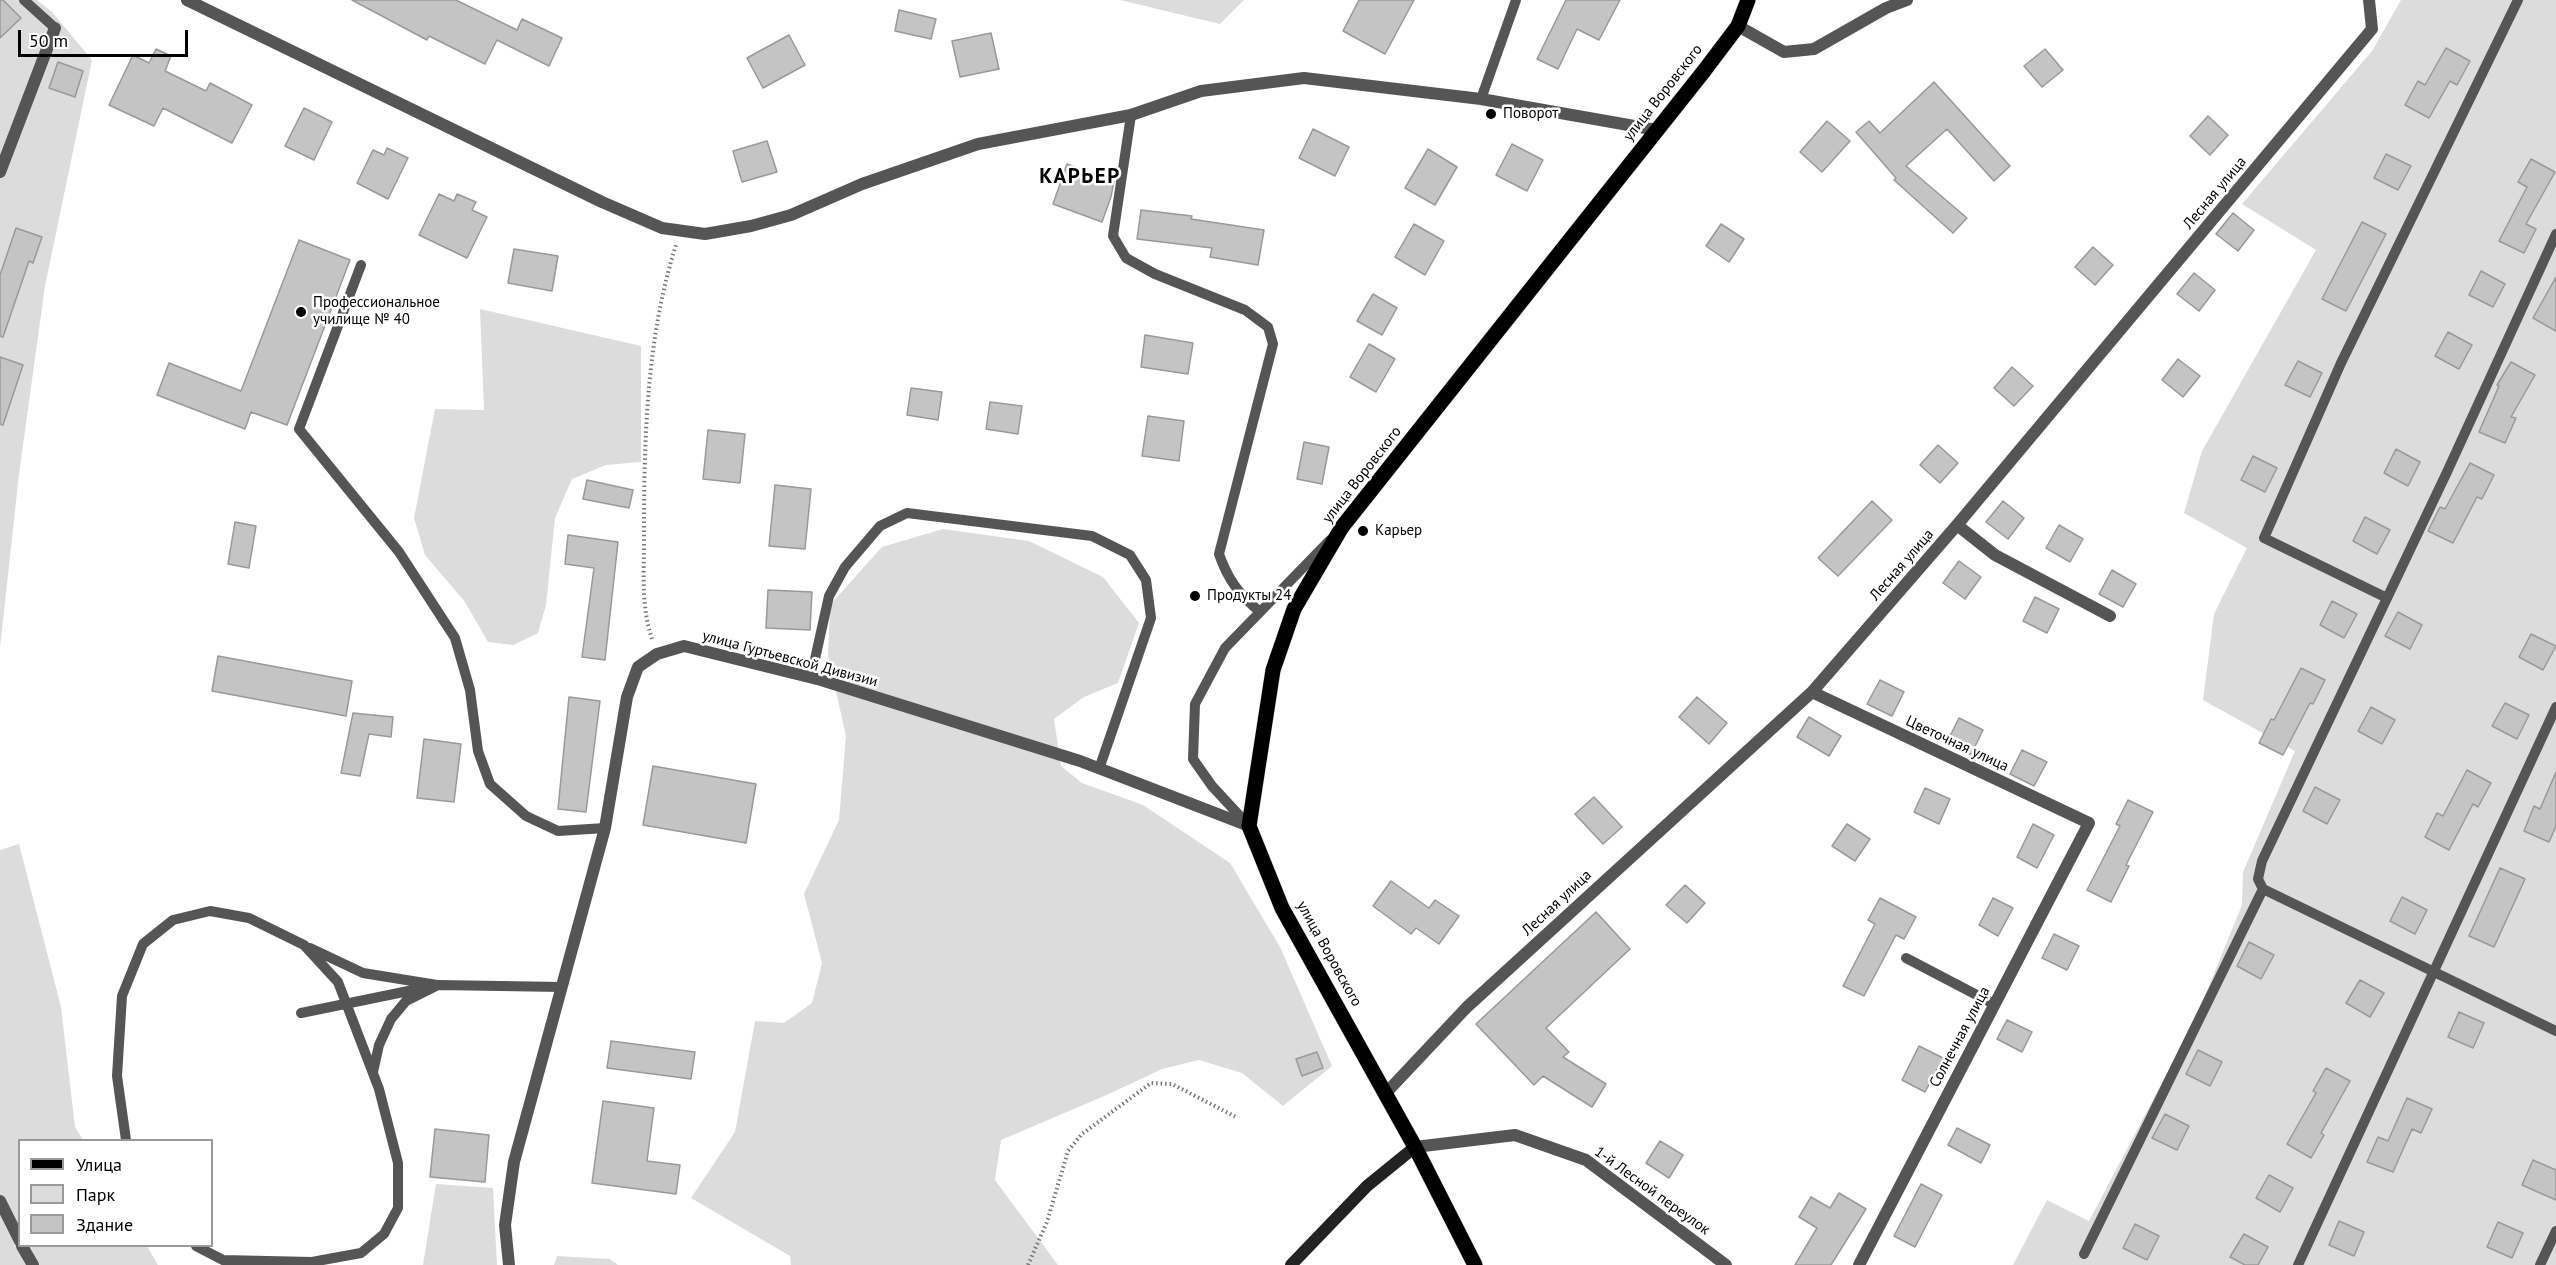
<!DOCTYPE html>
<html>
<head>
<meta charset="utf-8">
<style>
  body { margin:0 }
  #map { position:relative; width:2556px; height:1265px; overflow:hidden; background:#fff; font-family:"PT Sans",sans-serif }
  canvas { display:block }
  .legend { position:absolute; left:18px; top:1139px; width:195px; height:108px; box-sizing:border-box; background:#fff; border:2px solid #999; margin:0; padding:8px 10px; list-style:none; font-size:18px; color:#000 }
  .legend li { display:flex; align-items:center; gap:12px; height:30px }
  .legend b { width:30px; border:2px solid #999 }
  .scale { position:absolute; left:18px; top:30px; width:170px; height:27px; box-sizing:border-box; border:3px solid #000; border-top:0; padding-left:8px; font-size:18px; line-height:21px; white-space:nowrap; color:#000; -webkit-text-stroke:4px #fff; paint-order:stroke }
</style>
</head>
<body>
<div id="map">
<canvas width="2556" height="1265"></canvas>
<ul class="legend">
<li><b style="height:8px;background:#000"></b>Улица</li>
<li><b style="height:16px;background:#dcdcdc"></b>Парк</li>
<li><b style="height:16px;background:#c4c4c4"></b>Здание</li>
</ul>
<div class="scale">50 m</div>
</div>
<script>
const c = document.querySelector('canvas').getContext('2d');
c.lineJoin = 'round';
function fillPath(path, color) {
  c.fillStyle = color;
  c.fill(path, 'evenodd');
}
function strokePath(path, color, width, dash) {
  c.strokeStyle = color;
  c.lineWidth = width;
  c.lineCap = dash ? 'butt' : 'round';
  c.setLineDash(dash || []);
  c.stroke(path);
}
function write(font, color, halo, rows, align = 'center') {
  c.font = font + ' "PT Sans",sans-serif';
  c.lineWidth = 5;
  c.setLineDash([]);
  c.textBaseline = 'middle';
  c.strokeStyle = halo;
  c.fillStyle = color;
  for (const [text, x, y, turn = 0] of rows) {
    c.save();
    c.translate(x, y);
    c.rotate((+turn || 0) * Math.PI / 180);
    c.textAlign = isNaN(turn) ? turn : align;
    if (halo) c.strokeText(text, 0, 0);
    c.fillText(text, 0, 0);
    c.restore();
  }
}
fillPath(new Path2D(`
  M0,0h37l15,12 40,48 -47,226 -26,188 -19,174z
  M1120,0h124l-24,24z
  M2401,0h155v1265h-543l34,-65 42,21 106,-201 47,-115 1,-33 52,-121 -92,-51 11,-86 33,-66 -63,-35 18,-62 114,-201 -74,-46 130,-153z
  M480,309l161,37v116l-35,3 -34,14 -17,39 -9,87 -8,28 -25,12 -25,-3 -23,-40 -40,-47 -11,-37 21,-109 49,1z
  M943,529l86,12 74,36 36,46 -21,60 -34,14 -30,22 7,47 21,17 61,22 87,58 50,84 52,119 -49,40 -41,-33 -43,-13 -37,9 -53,25 -108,46 -6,40 63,85h-267l-1,-9 -99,-58 44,-66 20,-111 29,2 28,-20 10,-40 -18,-69 35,-74 7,-84 -18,-80 2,-51 52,-58z
  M19,844l42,163 14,120 8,13h-63v106h127l11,19h-158v-415z
  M436,1184l57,4 4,77h-74z
  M557,1256l53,3 8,6h-64z`), '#dcdcdc');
const building = new Path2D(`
  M0,0h3l18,18 -21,20z
  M352,0h104l61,30 5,-11 40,19 -13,28 -52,-26 -12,24 -56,-28 -2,4z
  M1359,0h55l-29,54 -42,-23z
  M1566,0h54l-21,40 -22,-11 -19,40 -21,-10z
  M899,10l37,9 -5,20 -36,-8z
  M991,33l8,36 -39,8 -8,-36z
  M789,35l16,30 -42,23 -16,-30z
  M2446,48l24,13 -13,24 -7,-4 -21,37 -24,-13 13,-24 7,4z
  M156,49l15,7 -6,15 41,20 4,-8 42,22 -20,38 -69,-35 -9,18 -45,-21 24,-50 16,8z
  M2045,49l18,21 -21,17 -18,-21z
  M58,62l25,9 -8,26 -26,-9z
  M1934,82l76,84 -16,15 -47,-52 -41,37 61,52 -14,15 -59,-53 2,-2 -40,-46 13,-11 11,12z
  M304,108l28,14 -18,38 -29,-14z
  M2208,116l20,19 -18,20 -20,-19z
  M1827,121l23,20 -28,31 -22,-20z
  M1313,129l36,18 -14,29 -36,-18z
  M767,141l10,31 -35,10 -9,-31z
  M1512,144l31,16 -16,31 -31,-16z
  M387,148l21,10 -20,41 -31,-16 16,-33 11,5z
  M1428,149l29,18 -22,38 -30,-17z
  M2386,154l25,12 -13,24 -24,-12z
  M2531,159l24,13 -29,52 10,5 -12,24 -25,-12 28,-54 -9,-5z
  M1067,164l47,17 -3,16 -9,25 -49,-18z
  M439,194l15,7 3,-7 19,8 -4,8 15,7 -20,41 -48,-23z
  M1141,210l51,6 -1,3 73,11 -6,35 -48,-8 2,-9 -75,-9z
  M2233,213l21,17 -16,21 -22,-17z
  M2362,222l24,12 -40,77 -24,-12z
  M1414,224l30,17 -19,34 -30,-18z
  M1721,224l23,15 -15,23 -23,-16z
  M16,228l26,9 -9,26 -4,-2 -26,76 -3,-1v-61z
  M299,240l51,20 -63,165 -36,-13 -6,17 -88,-34 12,-32 72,28z
  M2093,247l20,18 -18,20 -20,-18z
  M514,249l44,7 -6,35 -44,-8z
  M2481,271l24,13 -12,23 -24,-12z
  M2194,273l21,17 -16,21 -22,-17z
  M2556,277v54l-23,-13z
  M1373,294l24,14 -15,27 -25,-14z
  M2448,332l24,13 -13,24 -24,-13z
  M1145,335l48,8 -5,31 -47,-7z
  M1369,344l26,15 -19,33 -26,-15z
  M0,357l23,8 -20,60 -3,-1z
  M2178,359l22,17 -17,21 -21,-17z
  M2298,361l24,12 -12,24 -25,-12z
  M2511,362l24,13 -24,42 5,1 -11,25 -26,-11 20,-46 -2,-1z
  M2012,367l21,19 -19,20 -20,-18z
  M911,388l31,4 -4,28 -31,-5z
  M990,402l32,4 -4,28 -32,-5z
  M1148,416l36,5 -5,40 -37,-5z
  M708,430l37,4 -5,49 -37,-4z
  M1304,442l25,5 -7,37 -25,-5z
  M1938,445l20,18 -18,20 -20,-18z
  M2396,449l24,13 -12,24 -24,-13z
  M2253,456l24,12 -12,24 -24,-12z
  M2470,463l24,12 -12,24 -5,-2 -24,46 -25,-12 12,-24 5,2z
  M587,480l46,10 -4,18 -46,-9z
  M775,485l36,4 -6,60 -36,-3z
  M1872,501l20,19 -54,56 -20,-18z
  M2003,501l21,17 -16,21 -22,-17z
  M2365,517l25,13 -13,24 -24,-13z
  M235,522l21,4 -7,42 -21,-4z
  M2059,525l24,14 -13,23 -24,-14z
  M568,535l50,7 -13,118 -23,-3 12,-89 -29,-4z
  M1959,561l22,16 -16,22 -22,-16z
  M2112,570l24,14 -13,23 -24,-13z
  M768,590l44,2 -2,38 -44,-2z
  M2035,597l24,12 -12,24 -24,-12z
  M2332,601l25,13 -13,24 -24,-13z
  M2398,612l24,13 -12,24 -25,-13z
  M2531,634l25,12 -13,24 -24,-13z
  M218,656l134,25 -6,35 -134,-25z
  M2301,668l24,12 -12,24 -3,-1 -27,52 -24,-12 12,-24 3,1z
  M1880,680l24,12 -12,24 -25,-12z
  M569,697l31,4 -14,111 -28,-3z
  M1697,697l30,26 -18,21 -30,-27z
  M2505,703l24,12 -12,24 -25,-13z
  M2371,707l24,13 -13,24 -24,-13z
  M353,713l40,4 -2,20 -22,-3 -9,42 -19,-3z
  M1809,717l32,19 -12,20 -32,-19z
  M1959,718l24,12 -12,25 -24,-13z
  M424,739l37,5 -7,58 -37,-4z
  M2022,750l25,12 -13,24 -24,-12z
  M653,766l103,18 -10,59 -103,-18z
  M2467,770l24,13 -13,24 -5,-3 -24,46 -24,-13 12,-24 6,3z
  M2556,772v54l-7,16 -25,-11 10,-25 6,3z
  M2315,787l25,13 -13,24 -24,-13z
  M1925,788l25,11 -11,25 -25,-12z
  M1594,797l28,30 -19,17 -28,-30z
  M2128,800l25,12 -27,53 3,1 -18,36 -24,-12 33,-64 -4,-2z
  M1847,824l23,15 -15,22 -23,-15z
  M2033,824l21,11 -17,33 -20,-11z
  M2500,868l25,11 -31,68 -25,-11z
  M1391,881l38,27 6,-8 24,16 -20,28 -23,-16 -5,6 -38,-28z
  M1685,885l20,18 -18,20 -21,-18z
  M2402,897l25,13 -12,24 -25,-13z
  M1880,898l36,19 -12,22 -8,-4 -32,61 -21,-10 32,-62 -7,-4z
  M1993,898l20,10 -15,28 -19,-11z
  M1596,912l34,37 -84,79 23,24 -6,5 43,27 -14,23 -49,-31 -9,9 -58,-61z
  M2054,934l25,12 -12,24 -25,-12z
  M2249,942l25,13 -13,24 -24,-13z
  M2360,980l24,13 -14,24 -24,-14z
  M2459,1012l25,11 -11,25 -25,-11z
  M2007,1020l25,12 -10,20 -25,-13z
  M611,1041l84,11 -4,27 -84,-11z
  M1919,1046l24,12 -18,34 -23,-12z
  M2198,1050l24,12 -12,24 -24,-12z
  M1317,1052l6,16 -21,8 -6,-17z
  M2326,1068l24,13 -29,52 3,2 -13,23 -24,-14 29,-51 -3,-2z
  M2407,1098l25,11 -11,24 -9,-4 -19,43 -26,-10 11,-25 10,4z
  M603,1101l51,7 -7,53 33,4 -4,29 -84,-11z
  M2165,1114l24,12 -12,24 -25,-12z
  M1957,1128l33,17 -9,18 -33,-18z
  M435,1129l54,6 -4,47 -55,-5z
  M1660,1141l23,14 -14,23 -23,-15z
  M2533,1160l23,10v30l-34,-15z
  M2269,1175l24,13 -13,24 -24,-14z
  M1921,1184l21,11 -27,52 -21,-11z
  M1839,1193l27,16 -35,56h-36l22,-37 -18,-11 12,-20 19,11z
  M2339,1221l25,11 -10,24 -25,-11z
  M2498,1222l25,11 -11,25 -25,-11z
  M2135,1224l24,12 -12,24 -24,-12z
  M2244,1234l24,13 -10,18h-13l-15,-8z`);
fillPath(building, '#c4c4c4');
strokePath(building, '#999', 1.5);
const primary = new Path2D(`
  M1475,1265l-60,-118 -133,-239 -33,-82 24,-156 21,-61 48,-82 362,-456 34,-45 10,-26`);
strokePath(primary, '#dbdbdb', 16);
strokePath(new Path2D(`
  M652,639c-11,-33 -8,-65 -8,-100 0,-98 2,-200 32,-294
  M1028,1265l19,-43 21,-71 14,-17 69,-51 21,1 64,33`), '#777', 4, [1.5, 3]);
strokePath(new Path2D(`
  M24,0l31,28
  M1481,99l35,-99
  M1131,115l-18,121 13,22 29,16 90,36 23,17 5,17 -54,210c9,26 20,40 41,58
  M2556,234l-109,238 -185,389 -4,18 5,10 293,142
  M361,265l-62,164 100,123 56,86 15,52 8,61 12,33 36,32 32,15 47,-3
  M2387,598l-123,-60 77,-175 177,-363
  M811,677l18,-81 16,-29 35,-41 27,-13 185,23 38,19 16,25 5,38 -52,151
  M1249,826l-37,-40 -19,-27 2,-55 30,-56 105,-108
  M310,948l53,25 74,12
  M1906,958l88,46
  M301,1013l122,-25
  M373,1072l6,-27 12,-26 15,-18 32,-16 124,2
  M126,1140l-9,-64 5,-80 21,-52 30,-24 37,-9 39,7 55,27 34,37 41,107 19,74v45l-14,26 -23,19 -49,9 -89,-2 -27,-14
  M2084,1254l179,-365
  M2298,1265l258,-558
  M2540,1265l16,-34`), '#555', 10);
strokePath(new Path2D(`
  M187,0l415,202 60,26 43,6 46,-8 40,-11 71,-31 116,-40 153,-29 70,-24 103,-13 177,21 176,31
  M1738,26l46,26 30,-3 72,-41 21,-8
  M0,172l55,-144
  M1957,525l38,30 115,61
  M1812,692l277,131 -230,442
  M1385,1094l82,-87 345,-315 145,-167 415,-496 -3,-29
  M1415,1147l100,-12 71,25 140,105
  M0,1201l20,40
  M22,1246l11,19
  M509,1265l-4,-40 9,-63 91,-334 22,-131 11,-30 19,-13 27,-8 137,34 259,81 169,65`), '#555', 12);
strokePath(new Path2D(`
  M1291,1265l76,-79 48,-39`), '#222', 12);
strokePath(primary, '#000', 15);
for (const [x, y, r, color] of [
  [1491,114,6,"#000"],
  [301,312,6,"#000"],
  [1363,531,6,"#000"],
  [1195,596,6,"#000"]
]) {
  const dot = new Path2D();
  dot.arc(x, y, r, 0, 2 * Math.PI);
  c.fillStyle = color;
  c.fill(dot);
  strokePath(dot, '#fff', 2);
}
write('15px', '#000', '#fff', [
  ["улица Воровского",1663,93,-52],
  ["Лесная улица",2215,193,-50],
  ["улица Воровского",1362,475,-52],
  ["Лесная улица",1902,565,-49],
  ["улица Гуртьевской Дивизии",790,659,15],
  ["Цветочная улица",1957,744,25],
  ["Лесная улица",1557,903,-43],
  ["улица Воровского",1329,954,61],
  ["Солнечная улица",1960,1037,-62],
  ["1-й Лесной переулок",1652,1191,36]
]);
write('15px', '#000', '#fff', [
  ["Поворот",1503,114],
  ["Профессиональное",313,303],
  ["училище № 40",313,320],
  ["Карьер",1375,531],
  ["Продукты 24",1207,596]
], 'left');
c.letterSpacing = '1.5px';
write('bold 21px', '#000', '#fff', [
  ["КАРЬЕР",1080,177]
]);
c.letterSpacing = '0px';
</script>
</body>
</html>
